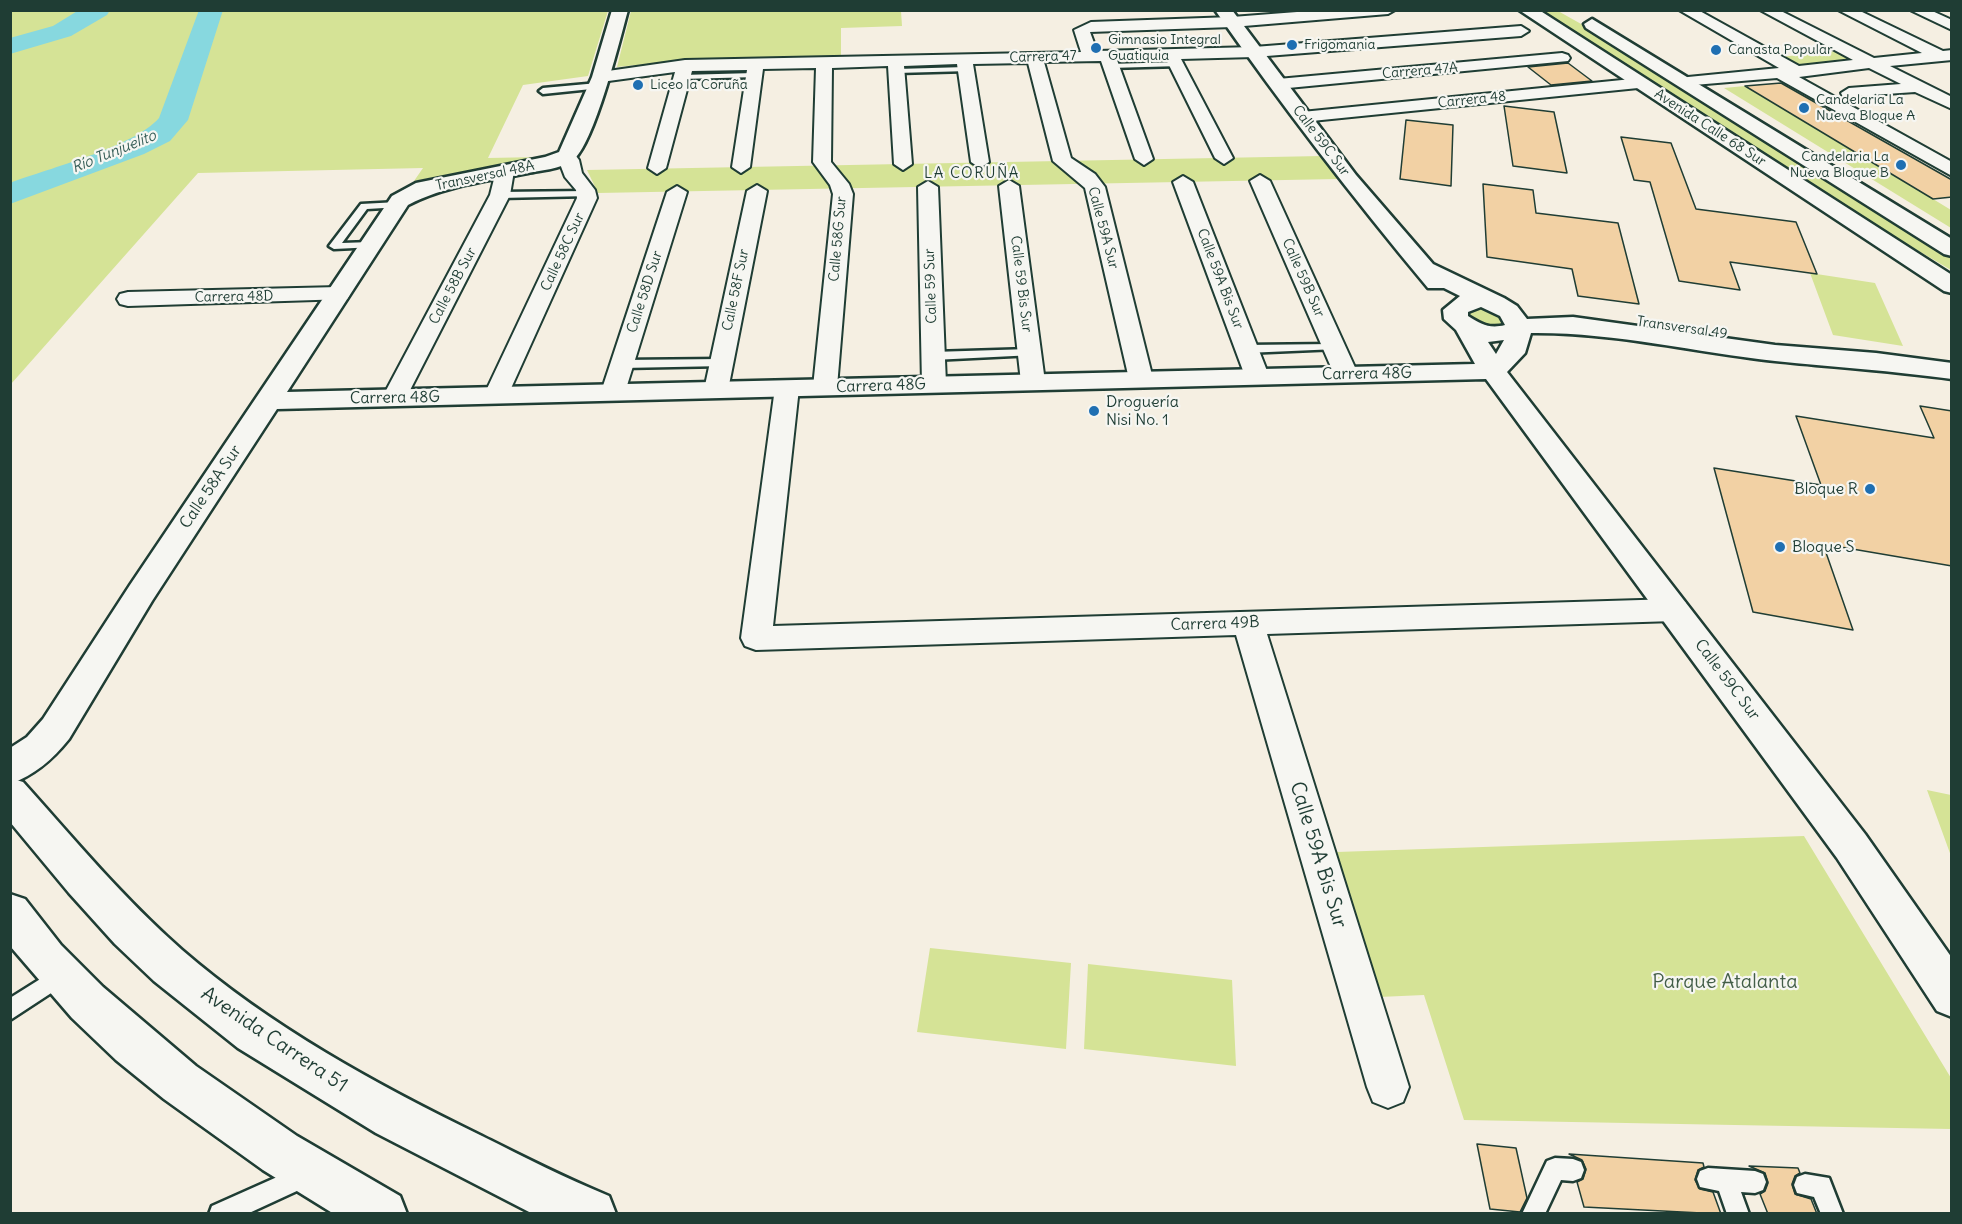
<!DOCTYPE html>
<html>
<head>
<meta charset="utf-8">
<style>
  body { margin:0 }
  #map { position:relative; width:1962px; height:1224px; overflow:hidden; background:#f5efe2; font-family:Delius,sans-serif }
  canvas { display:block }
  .frame { position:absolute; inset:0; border:12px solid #1f3d34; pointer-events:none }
</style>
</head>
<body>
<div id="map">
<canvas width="1962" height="1224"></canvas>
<div class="frame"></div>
</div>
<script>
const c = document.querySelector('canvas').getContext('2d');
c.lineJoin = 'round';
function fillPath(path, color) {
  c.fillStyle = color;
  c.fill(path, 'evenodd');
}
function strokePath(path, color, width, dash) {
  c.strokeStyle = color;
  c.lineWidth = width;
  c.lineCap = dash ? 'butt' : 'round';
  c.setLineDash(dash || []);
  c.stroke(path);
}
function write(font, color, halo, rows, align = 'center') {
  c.font = font + ' Delius,sans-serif';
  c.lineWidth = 4.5;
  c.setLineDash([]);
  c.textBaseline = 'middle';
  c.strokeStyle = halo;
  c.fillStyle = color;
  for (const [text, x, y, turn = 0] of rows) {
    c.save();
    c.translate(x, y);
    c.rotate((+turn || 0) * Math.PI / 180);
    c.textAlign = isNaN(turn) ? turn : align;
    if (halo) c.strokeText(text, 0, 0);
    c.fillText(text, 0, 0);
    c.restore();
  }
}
fillPath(new Path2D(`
  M11,10h597v1l-20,65 -65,9 -35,73 52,-1 -126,24 9,-13 -225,5 -187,211z
  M631,11h270l1,15 -61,2v29l-173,5 -51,5z
  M1538,11h20l41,23 352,224v12l-73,-43z
  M1837,51l17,10 -57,5 -17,-9z
  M1745,86l81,48 39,-4 26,15 -38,5 98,60v18l-227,-140z
  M1322,156l16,23 -740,14 -11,-23z
  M1810,273l65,10 28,63 -70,-11z
  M1461,305l47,5 -5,25 -48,-25z
  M1927,790l24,5v62v-1z
  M1804,836l147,242v51l-487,-9 -40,-125 -45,2 -42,-145z
  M930,948l141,15 -5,86 -149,-17z
  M1088,964l144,16 4,86 -152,-17z`), '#d5e396');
fillPath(new Path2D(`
  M79,10h31l-3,5 -36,21 -61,18v-16l43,-12z
  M199,10h24l-35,110 -18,21 -26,13 -134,50v-21c39,-15 124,-36 149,-65z`), '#87d8df');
const building = new Path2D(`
  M1568,63l24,18 -41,4 -23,-18z
  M1781,83l171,97v17l-19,2 -188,-113z
  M1504,106l50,6 13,61 -54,-7z
  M1406,120l47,5 -2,61 -51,-7z
  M1621,137l50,6 25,66 100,13 21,52 -87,-12 10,28 -61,-9 -29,-99 -16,-2z
  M1483,184l50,6 3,23 82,10 21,81 -61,-8 -6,-27 -85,-12z
  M1920,406l32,5v155l-129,-22 30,86 -100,-18 -39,-144 107,17 -25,-69 138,22z
  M1477,1144l39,4 11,50 -7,14 -30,-3z
  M1569,1154l134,9 1,4 -6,3 -3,10 5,9 13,3 8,22 -137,-7 -7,-25 6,-3 3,-10 -4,-9z
  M1749,1166l49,2 2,5 -5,3 -3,8 3,10 16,5 6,15h-49l-8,-20 5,-3 3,-8 -3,-10z`);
fillPath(building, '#f2d1a4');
strokePath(building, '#1f3d34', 1.5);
const service = new Path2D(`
  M1177,62h3v4l-70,2 -4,-2 4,-2z
  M966,67l4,2 -1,2 -72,2 -4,-2 4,-2z
  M754,73h3v4l-75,2 -4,-2 4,-2z
  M598,83l3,1v4l-58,6 -4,-3 4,-3z
  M587,191l5,3 -2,2 -90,2 -5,-3 5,-3z
  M398,202l5,3 -2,2 -34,2 -25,34 29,-1 4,1v4l-41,2 -5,-3 32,-42z
  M1333,344l6,3 -2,2 -91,4 -6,-4 6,-4z
  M1030,349l4,2v4l-101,5 -6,-4 6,-4z
  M721,359l4,1v6l-103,2 -6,-4 6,-4z
  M61,966l7,2 3,7 -3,7 -58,38v-22z
  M1555,1158l18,1 8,3 3,8 -3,8 -8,3 -12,-1 -16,34h-23l25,-53z
  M304,1165l8,3 3,8 -3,8 -65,30h-38l3,-8z
  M1708,1168l47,3 8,3 3,8 -3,8 -8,3 -14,-1 8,22h-22l-8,-23 -19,-4 -3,-8 3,-8z
  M1805,1174l24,4 14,36h-22l-7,-17 -17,-4 -3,-8 3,-8z`);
const minor = new Path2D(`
  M1323,10h72l-7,4 -156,13 -142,5 7,19 157,-4 267,-21 8,5 -8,5 -267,21 -73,2 52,99 -9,6 -9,-6 -49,-99 -49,1 36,99 -9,6 -9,-6 -34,-98 -57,1 27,96 24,16 10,13 48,192 -3,5 -9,2 -9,-2 -3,-5 -44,-191 -32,-27 -25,-98 -55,1 16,98 -9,6 -9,-6 -14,-98 -53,2 8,98 -9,6 -9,-6 -6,-98 -56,2 -1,94 18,22 4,10 -16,193 -3,5 -9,2 -9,-2 -3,-5 20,-193 -3,-9 -17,-23 3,-94 -53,1 -13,98 -9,6 -9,-6 15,-97 -55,1 -26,97 -9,6 -9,-6 27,-96 -74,10 -8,-5 8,-5 84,-12 396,-8 -7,-22 17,-8 141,-5z
  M1679,10h19l101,56 54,-6 -93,-50h19l95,48 48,-5 -84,-43h20l85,41 9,-1v10l-62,6 62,31v12l-37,-17 -72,5 -2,-4 8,-5 52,-4 -32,-16 -70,9 153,85v14l-175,-98 -95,8 -2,-4 2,-4 6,-1 91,-9z
  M1910,10h20l22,10v10z
  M1562,53l6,2 2,3 -2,3 -290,28 -8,-5 8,-5z
  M1642,78l8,5 -2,4 -346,35 -9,-5 9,-5z
  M566,150l7,2 6,8 3,13 13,17 2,8 -89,197 -3,5 -9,2 -9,-2 -3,-5 93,-197 -1,-8 -11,-13 -8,-21z
  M505,165l9,6 -4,24 -104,203 -3,5 -9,2 -9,-2 -3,-5 108,-203 6,-24z
  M1260,175l10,6 88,193 -4,5 -8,2 -8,-2 -4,-5 -84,-193z
  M1183,176l10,6 76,194 -3,5 -9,2 -9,-2 -3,-5 -72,-194z
  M1009,180l10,6 26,196 -3,5 -9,2 -9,-2 -3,-5 -22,-196z
  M928,181l10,6 8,197 -3,5 -9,2 -9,-2 -3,-5 -4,-197z
  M757,185l10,6 -39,199 -3,5 -9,2 -9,-2 -3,-5 43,-199z
  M677,186l10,6 -62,200 -3,5 -9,2 -9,-2 -3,-5 66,-200z
  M339,287l8,2 3,5 -3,5 -219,7 -8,-2 -3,-5 3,-5 8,-2z
  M787,381l9,2 3,5 -26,238 901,-27 11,3 4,8 -4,8 -11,3 -407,13 142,453 -6,15 -15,6 -15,-6 -6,-15 -131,-452 -480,15 -11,-4 -4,-8 34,-250 3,-5z`);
const tertiary = new Path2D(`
  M612,10h16c-8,29 -34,136 -56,151 -12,8 -30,9 -44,12 -41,8 -84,13 -120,32l-121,187 1188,-28 -19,-34 -12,-11 -1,-9 17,-14 -16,-8h-16c-74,-89 -146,-182 -213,-278h17l124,165 77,89 71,34 13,8 10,13 46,-2 202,28 101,8 76,10v16c-59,-8 -118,-12 -177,-18 -81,-9 -162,-29 -244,-28l-6,20 -18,19 358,462 87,124v59l-15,-6 -100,-153 -351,-479 -1209,30 -125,192 -83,138c-16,20 -34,36 -59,45v-36l17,-11 16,-18 87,-134 262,-389 24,-13 129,-26 14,-5 33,-75zM1481,307l19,9 5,9c-16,4 -24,-1 -37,-9v-4zM1504,340l-8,14 -8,-12z`);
const secondary = new Path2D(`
  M10,778l13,4c52,58 101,117 159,168 89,77 195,135 300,186 42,21 83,42 127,60l7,18h-83l-157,-81 -138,-85 -84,-67 -39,-37 -46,-51 -59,-71z
  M10,894l15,5 36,46 42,42 93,79 101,70 103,60 7,18h-73l-71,-44 -99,-71 -48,-39 -44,-42 -62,-72z`);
const primary = new Path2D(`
  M1519,10h20l413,265v18l-8,-2z
  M1592,19l360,220v17l-8,-2 -358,-226 -2,-4z`);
strokePath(service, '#1f3d34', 5);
strokePath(minor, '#1f3d34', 4);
strokePath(tertiary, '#1f3d34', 5);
strokePath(secondary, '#1f3d34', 5);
strokePath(primary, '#1f3d34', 5);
fillPath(service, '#f6f6f2');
fillPath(minor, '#f6f6f2');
fillPath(tertiary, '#f6f6f2');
fillPath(secondary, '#f6f6f2');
fillPath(primary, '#f6f6f2');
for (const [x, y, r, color] of [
  [1292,45,6,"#1f6fb2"],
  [1096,48,6,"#1f6fb2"],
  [1716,50,6,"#1f6fb2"],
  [638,85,6,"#1f6fb2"],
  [1804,108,6,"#1f6fb2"],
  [1901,165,6,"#1f6fb2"],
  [1094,411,6,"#1f6fb2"],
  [1870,489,6,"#1f6fb2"],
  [1780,547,6,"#1f6fb2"]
]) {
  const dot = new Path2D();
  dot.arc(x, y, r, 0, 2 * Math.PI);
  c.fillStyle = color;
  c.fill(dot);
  strokePath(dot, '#f6f6f2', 2);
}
write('14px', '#1f3d34', '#f6f6f2', [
  ["Gimnasio Integral",1108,40],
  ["Guatiquia",1108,56],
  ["Frigomania",1304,45],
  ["Canasta Popular",1728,50],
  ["Liceo la Coruña",650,85],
  ["Candelaria La",1816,100],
  ["Nueva Bloque A",1816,116],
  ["Candelaria La",1889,157,"right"],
  ["Nueva Bloque B",1889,173,"right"]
], 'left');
write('14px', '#1f3d34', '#f6f6f2', [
  ["Carrera 47",1043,57,-2],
  ["Carrera 47A",1420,71,-5],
  ["Carrera 48",1472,100,-6],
  ["Avenida Calle 68 Sur",1710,128,33],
  ["Calle 59C Sur",1321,141,53],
  ["Transversal 48A",485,176,-12],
  ["Calle 59A Sur",1103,228,75],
  ["Calle 58G Sur",838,239,-85],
  ["Calle 58C Sur",563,252,-65],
  ["Calle 59B Sur",1303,278,66],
  ["Calle 59A Bis Sur",1220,279,69],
  ["Calle 59 Bis Sur",1021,284,83],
  ["Calle 58B Sur",453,286,-62],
  ["Calle 59 Sur",931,286,-92],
  ["Calle 58F Sur",736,290,-78],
  ["Calle 58D Sur",645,292,-72],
  ["Carrera 48D",234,297,-1],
  ["Transversal 49",1682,328,8]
]);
write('italic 15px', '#345c56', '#f6f6f2', [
  ["Río Tunjuelito",114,152,-22]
]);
c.letterSpacing = '1.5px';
write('15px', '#1f3d34', '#f6f6f2', [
  ["LA CORUÑA",972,174]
]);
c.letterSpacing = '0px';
write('16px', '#1f3d34', '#f6f6f2', [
  ["Carrera 48G",1367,374,-1],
  ["Carrera 48G",881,386,-2],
  ["Carrera 48G",395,398,-1],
  ["Calle 58A Sur",211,487,-56],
  ["Carrera 49B",1215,624,-2],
  ["Calle 59C Sur",1727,680,53]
]);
write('16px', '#1f3d34', '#f6f6f2', [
  ["Droguería",1106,402],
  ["Nisi No. 1",1106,420],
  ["Bloque R",1858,489,"right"],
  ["Bloque S",1792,547]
], 'left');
write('20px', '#1f3d34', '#f6f6f2', [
  ["Calle 59A Bis Sur",1318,855,73],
  ["Avenida Carrera 51",274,1040,34]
]);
write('20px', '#435e48', '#f6f6f2', [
  ["Parque Atalanta",1725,982]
]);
</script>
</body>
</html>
